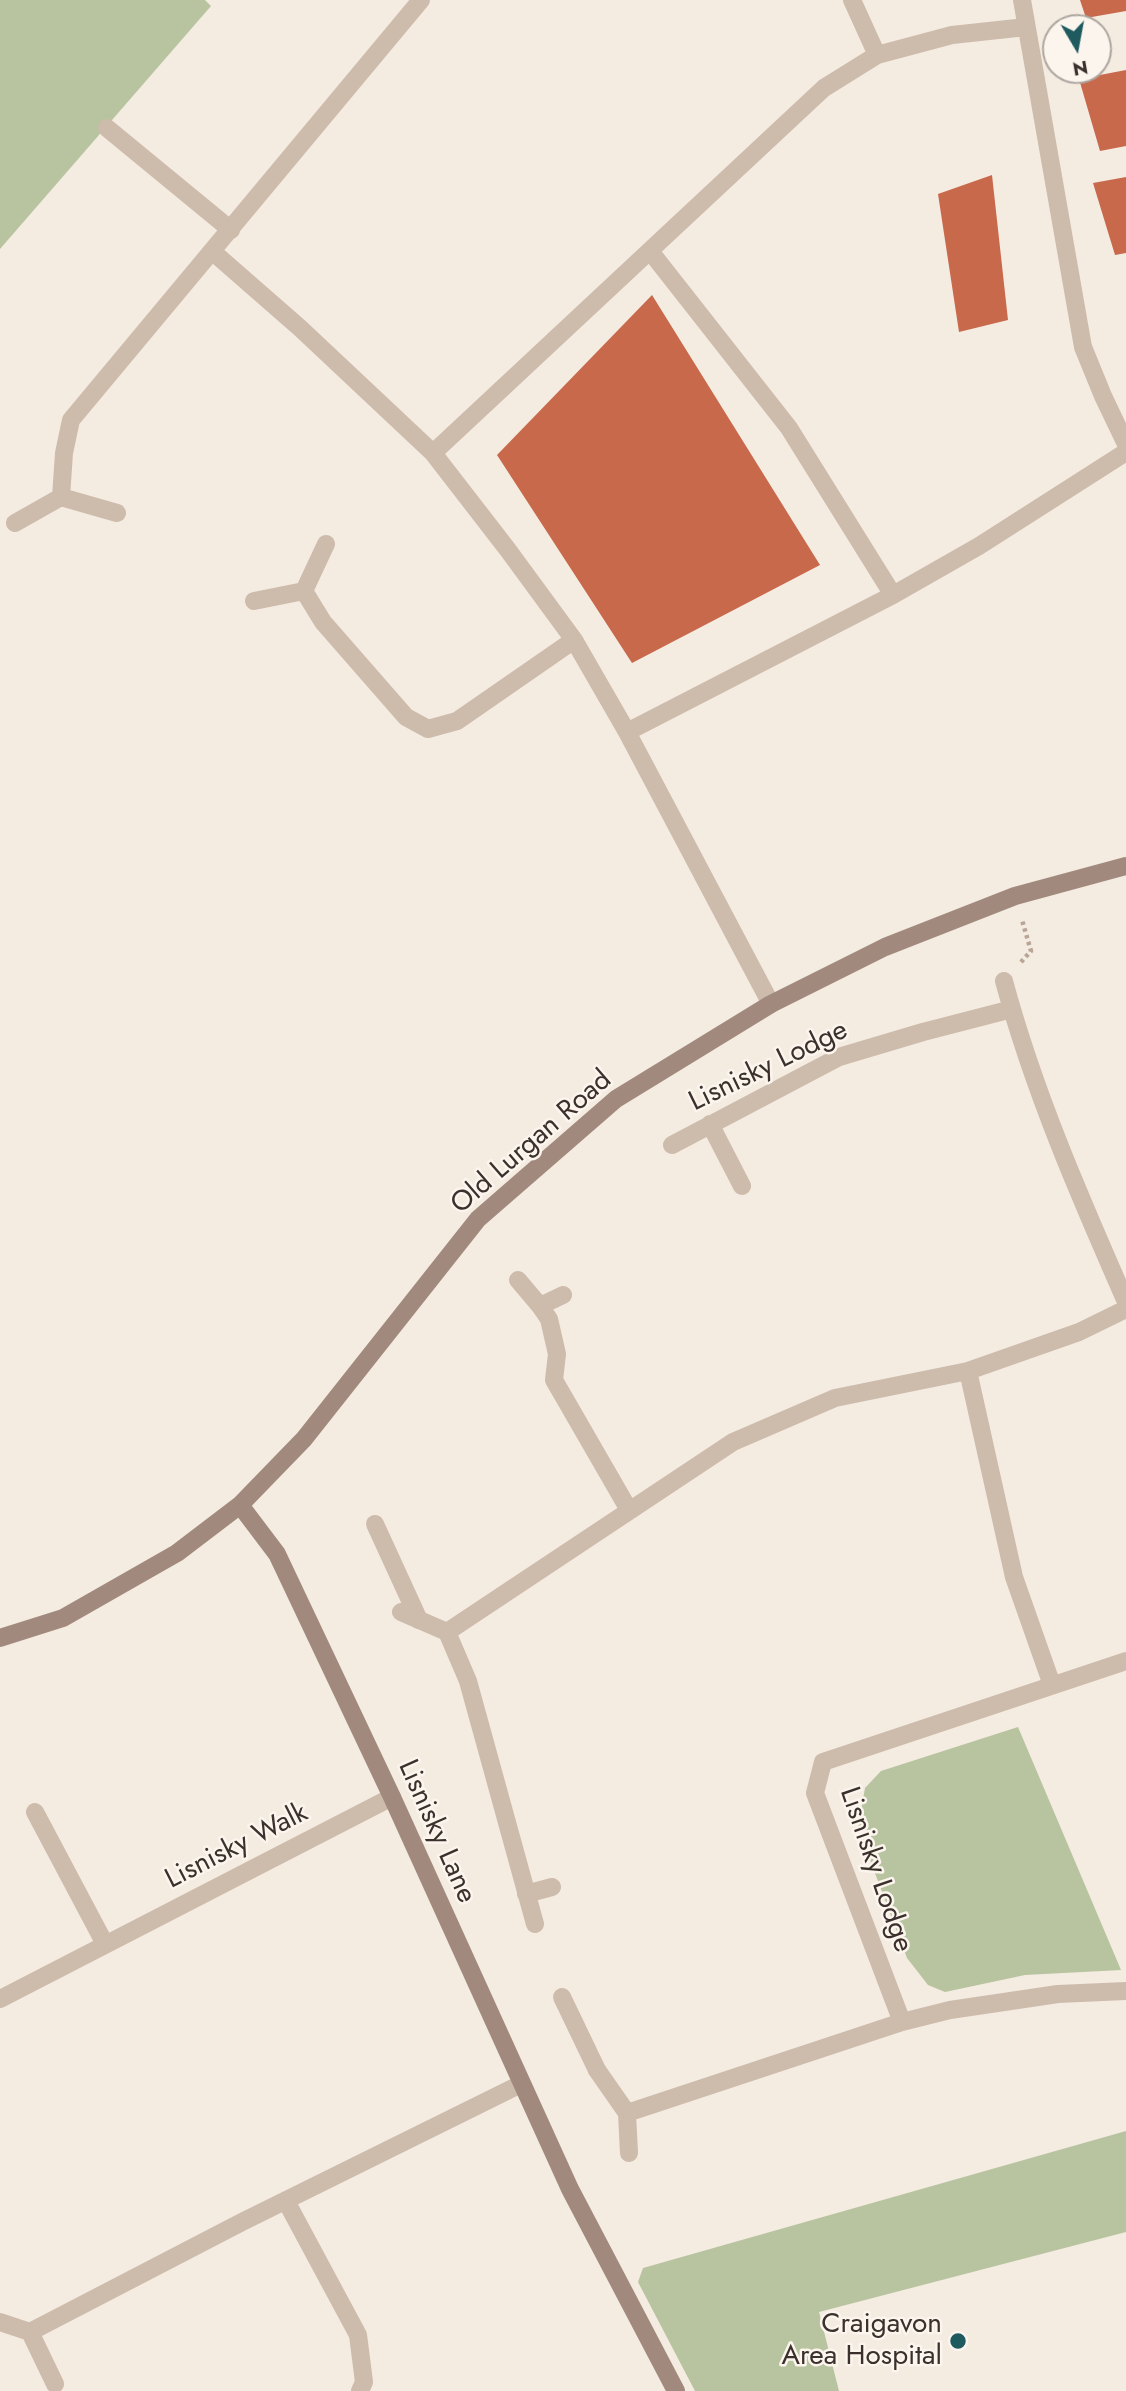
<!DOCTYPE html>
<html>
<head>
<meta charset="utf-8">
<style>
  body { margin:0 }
  #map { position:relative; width:1126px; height:2391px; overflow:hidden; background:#f4ebe1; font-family:Jost,sans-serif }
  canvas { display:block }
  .north { position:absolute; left:1042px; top:14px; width:70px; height:70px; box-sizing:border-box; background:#fbf5ee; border:2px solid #aea6a0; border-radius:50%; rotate:170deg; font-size:19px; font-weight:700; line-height:28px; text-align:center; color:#3b302b }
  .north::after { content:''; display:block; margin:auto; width:24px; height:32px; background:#1f5a5e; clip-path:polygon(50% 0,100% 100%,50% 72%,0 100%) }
</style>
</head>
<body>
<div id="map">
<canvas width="1126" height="2391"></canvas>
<div class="north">N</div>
</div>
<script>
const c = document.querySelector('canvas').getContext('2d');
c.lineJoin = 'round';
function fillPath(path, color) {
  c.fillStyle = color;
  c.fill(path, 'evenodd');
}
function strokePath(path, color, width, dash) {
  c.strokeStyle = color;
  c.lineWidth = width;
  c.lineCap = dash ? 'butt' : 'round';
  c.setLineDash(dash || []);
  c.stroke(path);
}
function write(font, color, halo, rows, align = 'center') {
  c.font = font + ' Jost,sans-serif';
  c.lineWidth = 5;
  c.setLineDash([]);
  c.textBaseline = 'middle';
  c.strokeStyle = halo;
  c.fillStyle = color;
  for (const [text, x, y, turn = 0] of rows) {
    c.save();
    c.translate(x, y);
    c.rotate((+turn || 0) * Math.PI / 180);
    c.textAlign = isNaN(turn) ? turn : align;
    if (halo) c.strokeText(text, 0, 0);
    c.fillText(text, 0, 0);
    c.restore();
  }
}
fillPath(new Path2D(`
  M0,0h205l6,6 -211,243z
  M1018,1727l103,243 -96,5 -80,17 -17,-7 -21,-27 -49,-130 7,-40 16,-17z
  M1126,2131v101l-307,80 20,79h-144l-57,-109 5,-14z`), '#b8c4a0');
fillPath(new Path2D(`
  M1080,0h46v11l-40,7z
  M1126,70v76l-26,5 -21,-72z
  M992,175l16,145 -49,12 -21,-138z
  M1126,177v76l-11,2 -22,-72z
  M652,295l168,270 -188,98 -135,-208z`), '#c8694b');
strokePath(new Path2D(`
  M1021,962l10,-11 -9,-31`), '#b9a596', 4.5, [3.5, 3.5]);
strokePath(new Path2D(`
  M107,128l124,102
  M375,1524l44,96
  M562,1997l35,73`), '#cdbbac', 18);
strokePath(new Path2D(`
  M852,0l25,55
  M1022,0l61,347 20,49 23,48
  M650,251l139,177 104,167
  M213,252l87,76 133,125 75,97 66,90 53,92 144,272
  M433,453l391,-365 53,-33 75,-20 74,-8
  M61,497l3,-44 7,-33 350,-420
  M15,523l46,-26 56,16
  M304,591l19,31 83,95 22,12 29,-8 117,-81
  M254,601l50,-10 22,-47
  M627,732l266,-137 86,-49 147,-94
  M1004,981c30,111 76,216 122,321
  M710,1124l32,62
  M672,1145l167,-88 84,-25 89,-23
  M518,1280l22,26 23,-11
  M540,1306l9,13 8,35 -3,26 75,130
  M968,1371l46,206 38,108
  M401,1612l46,20 21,49 67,243
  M447,1632l286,-190 102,-44 133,-27 111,-39 47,-23
  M35,1812l70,132
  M526,1894l26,-7
  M0,1999l392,-202
  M902,2022l-87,-229 8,-31 303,-101
  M597,2070l30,43 2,40
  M627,2113l275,-91 48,-12 108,-16 68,-3
  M286,2201l72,134 6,47 -4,9
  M0,2322l30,10 25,52
  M30,2332l212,-110 279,-138`), '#cdbbac', 18);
strokePath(new Path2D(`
  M240,1505l37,49 115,243 178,392 106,202
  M0,1638l63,-20 114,-65 63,-48 64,-66 174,-220 138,-120 155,-95 114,-57 130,-51 111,-30`), '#a18a7d', 18);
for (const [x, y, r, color] of [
  [958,2341,9,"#1f5a5e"]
]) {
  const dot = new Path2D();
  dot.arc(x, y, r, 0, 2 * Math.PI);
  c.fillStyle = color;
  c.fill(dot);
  strokePath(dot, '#fbf5ee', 2.5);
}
write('28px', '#3b302b', '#fbf5ee', [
  ["Lisnisky Lodge",769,1067,-26],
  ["Old Lurgan Road",532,1143,-41],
  ["Lisnisky Lane",436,1832,66],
  ["Lisnisky Walk",237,1847,-27],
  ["Lisnisky Lodge",875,1870,71]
]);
write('28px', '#3b302b', '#fbf5ee', [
  ["Craigavon",942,2325],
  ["Area Hospital",942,2357]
], 'right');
</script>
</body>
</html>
